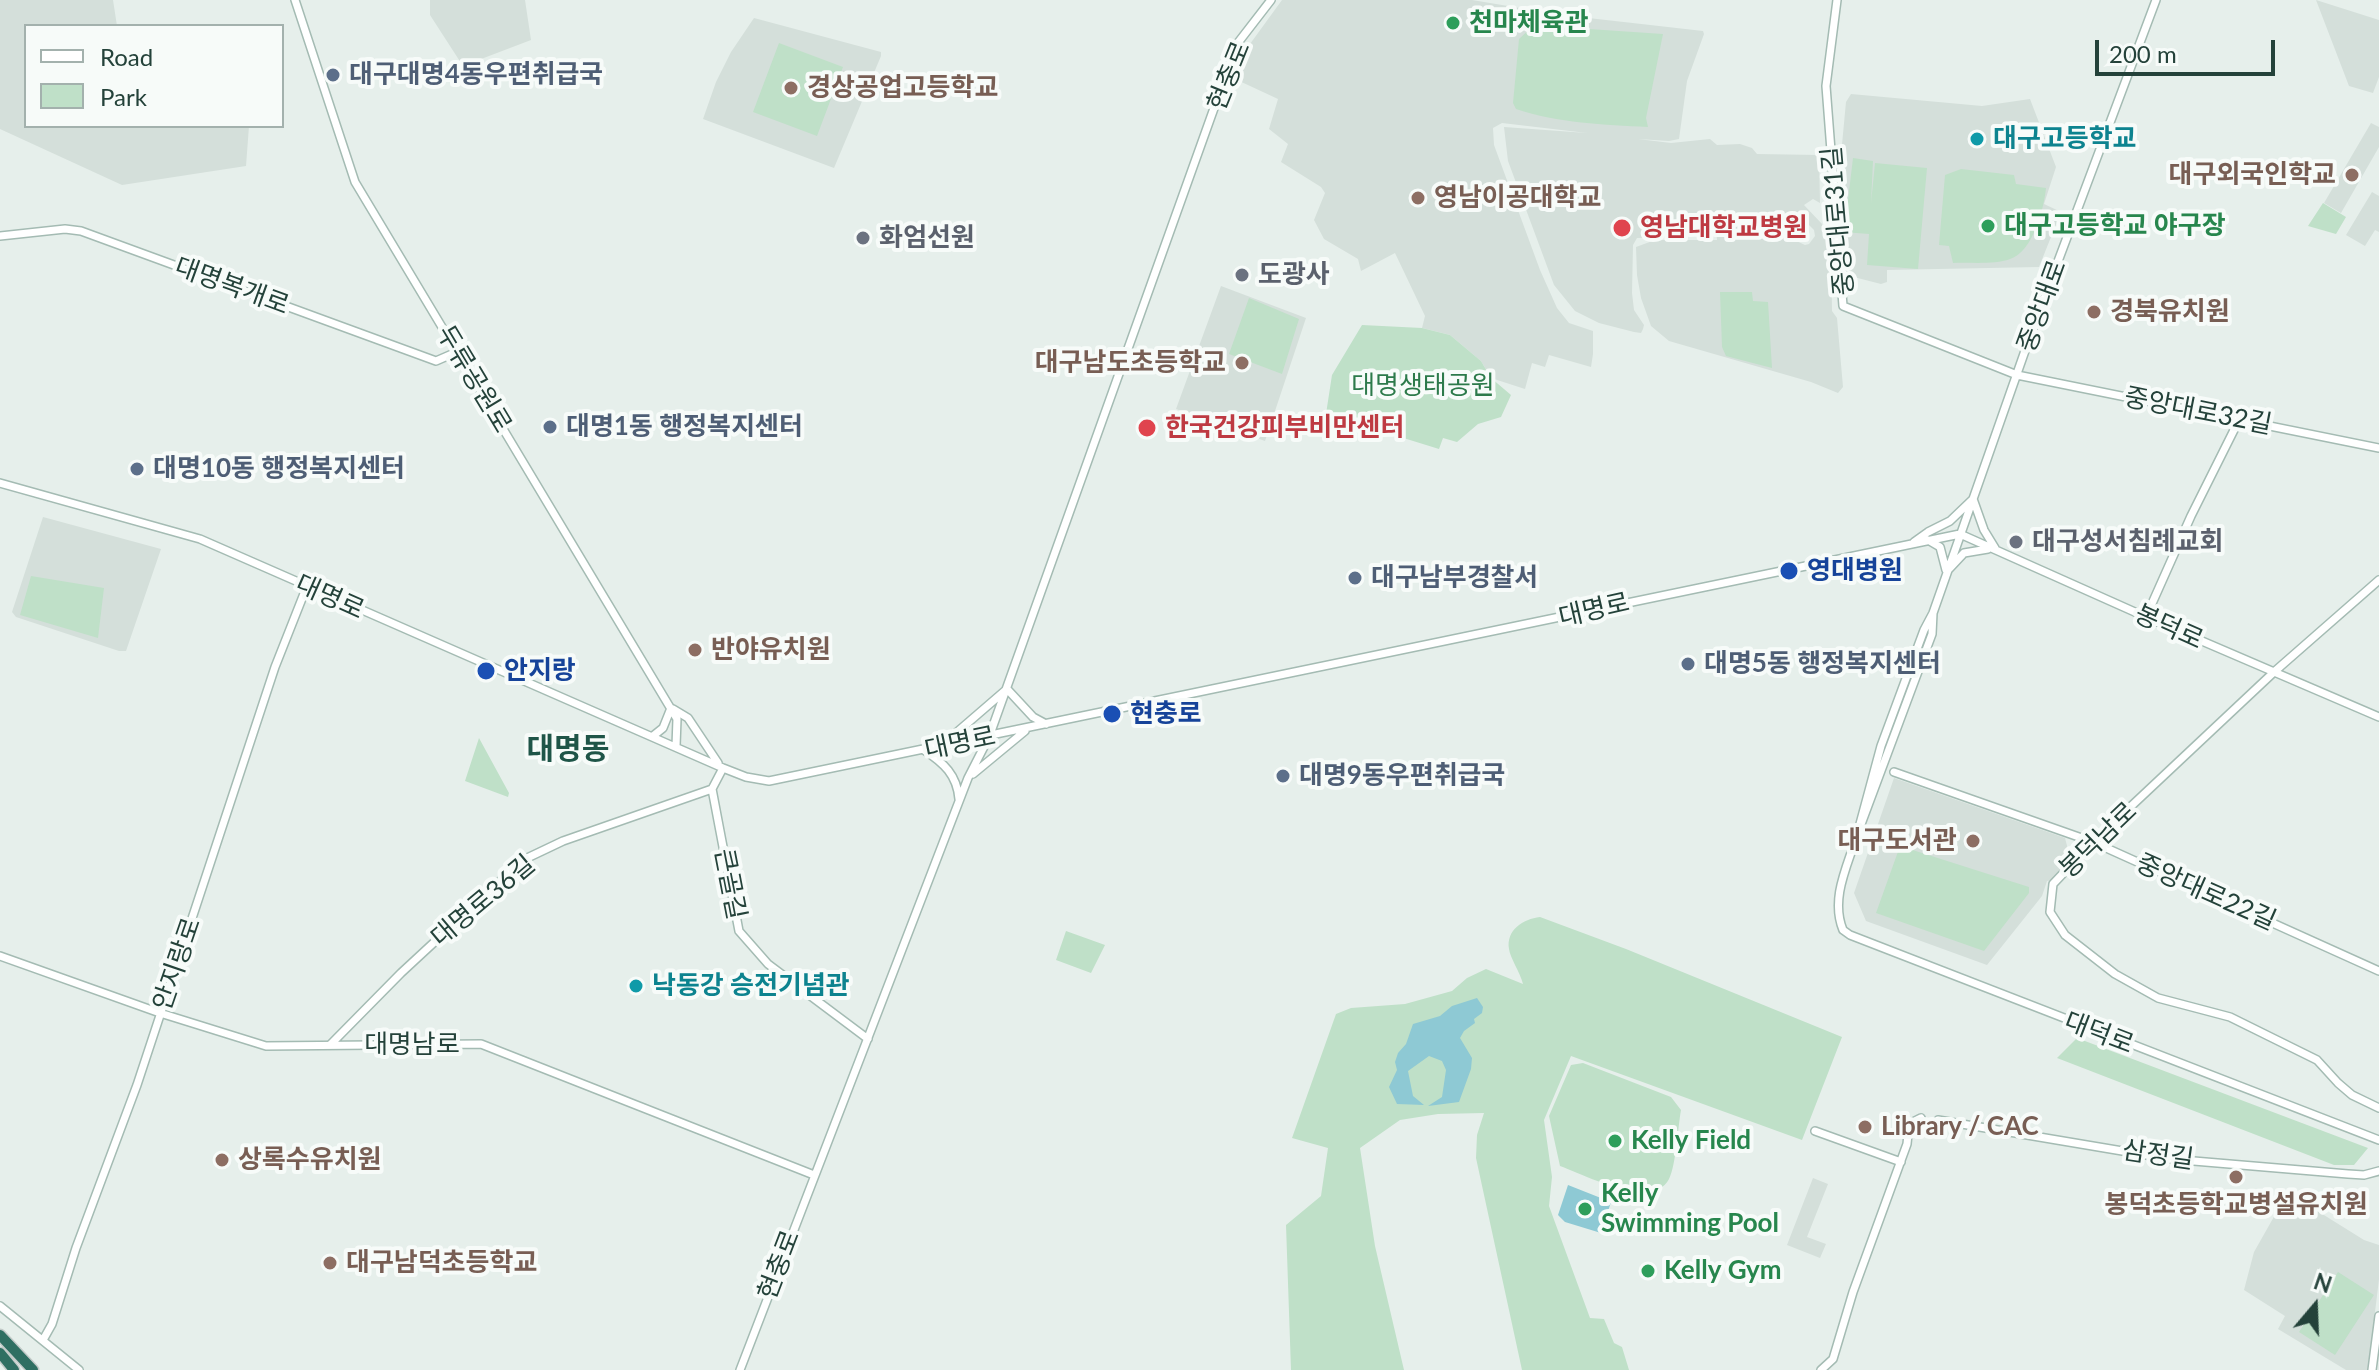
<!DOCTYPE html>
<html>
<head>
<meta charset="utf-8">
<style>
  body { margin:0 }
  #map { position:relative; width:2379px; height:1370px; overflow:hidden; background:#e6efeb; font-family:Lato,sans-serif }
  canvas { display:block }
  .legend { position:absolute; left:24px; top:24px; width:260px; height:104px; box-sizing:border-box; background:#f7fbf9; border:2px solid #a3b1ad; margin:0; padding:10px 14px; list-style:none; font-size:24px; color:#24423a }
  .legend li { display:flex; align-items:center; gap:16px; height:40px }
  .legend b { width:40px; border:2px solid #a3b1ad }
  .north { position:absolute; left:2275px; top:1266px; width:80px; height:80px; -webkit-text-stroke:6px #f7fbf9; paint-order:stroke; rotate:19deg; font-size:22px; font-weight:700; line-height:32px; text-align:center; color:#24423a }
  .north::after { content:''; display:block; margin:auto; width:28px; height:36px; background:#24423a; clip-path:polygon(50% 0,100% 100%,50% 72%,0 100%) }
  .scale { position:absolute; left:2095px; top:40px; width:180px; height:36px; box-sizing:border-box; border:4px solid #24423a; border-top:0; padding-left:10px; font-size:24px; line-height:28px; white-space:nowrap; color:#24423a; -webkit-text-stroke:6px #f7fbf9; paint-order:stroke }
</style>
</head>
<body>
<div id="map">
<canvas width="2379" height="1370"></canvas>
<ul class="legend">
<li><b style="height:10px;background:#fff"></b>Road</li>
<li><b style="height:22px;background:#bfe0c8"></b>Park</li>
</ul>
<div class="north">N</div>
<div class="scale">200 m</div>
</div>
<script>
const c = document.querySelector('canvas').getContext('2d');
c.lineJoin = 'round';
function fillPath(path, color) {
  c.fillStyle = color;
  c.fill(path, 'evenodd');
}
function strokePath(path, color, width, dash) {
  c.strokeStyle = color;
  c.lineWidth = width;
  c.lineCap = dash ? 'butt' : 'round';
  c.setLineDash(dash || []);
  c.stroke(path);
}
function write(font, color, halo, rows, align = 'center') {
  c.font = font + ' Lato,"Noto Sans KR",sans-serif';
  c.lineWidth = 8;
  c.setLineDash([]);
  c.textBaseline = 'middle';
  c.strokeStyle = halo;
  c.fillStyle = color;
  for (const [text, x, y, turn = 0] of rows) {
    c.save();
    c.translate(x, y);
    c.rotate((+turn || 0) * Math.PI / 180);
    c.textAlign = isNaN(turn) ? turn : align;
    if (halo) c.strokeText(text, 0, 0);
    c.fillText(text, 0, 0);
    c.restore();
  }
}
fillPath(new Path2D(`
  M0,0h113l4,26h-91v100h223l-3,40 -124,19 -122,-56z
  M430,0h95l6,40 -63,24 -7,-1 -31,-48z
  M1282,0h190l90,15 141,16 1,3 -17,47 -8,58 -10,2 -31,-2 33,4 39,-4 7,6 23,-1 12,4 5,6 62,1 1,48 -7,-4 -9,6 18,19 9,22 1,65 5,7 6,69 -5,6 -27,-11 -142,-41 -18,-15 -10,-28 -4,-23 -1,-28 19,-7h62l-1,-12 44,-4 45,21 4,-1 6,-8 -1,-6 -19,-19 -3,2 15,19 -5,3 -33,-15 -16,4 -40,-1 -2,13 -74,2 -4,7 -1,48 2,17 10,15 -1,4 -2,4 -7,-1 -35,-9 -24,-12 -21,-26 -46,-124 -4,-34 83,6 -85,-10 -9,5 1,17 46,125 17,38 12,15 24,8v23l-2,13 -42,-12 -4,12 -13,-4 -7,26 -34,-11 -10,-17 -31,-26 -28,-7 3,-12 -30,-63 -34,18 -3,-12 -34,-20 -10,-19 11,-27 -4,-6 -40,-25 7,-18 -19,-15 9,-30 -43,-20 15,-35z
  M2316,0l63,20v57l-6,16 -24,-7z
  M754,18l127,34v4l-47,112 -131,-49 13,-37 15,-30z
  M1851,94l131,12 48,-7 26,68 -12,37 17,8 -22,55 -152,3v12l-6,2 -39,-10 -4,-71 7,-43 -4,-5 5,-53z
  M2371,123l8,4v20l-38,66 -17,-10z
  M2372,192l7,4v36l-4,-2 -10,16 -19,-11z
  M1221,286l85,32 -41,123 -89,-32z
  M43,517l118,32 -35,102h-7l-103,-34 -4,-5z
  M1894,778l171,60 6,23 -17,19 -7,1 -5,15 -55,69 -121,-44 -12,-28z
  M1813,1178l15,6 -21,53 19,7 -6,14 -33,-13z
  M2295,1197l69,43 15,5v34l-11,91h-22l-68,-41 7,-13 -41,-26 10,-38 30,-53z`), '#d4dfda');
fillPath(new Path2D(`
  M1548,20l41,9 74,5 -17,84 2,9c-44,-2 -90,-4 -132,-18l-3,-6 6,-64 16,-15z
  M779,43l64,24 -26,69 -64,-24z
  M1853,158l20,3 -2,42 4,-40 52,5 -9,101 -51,-4 2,-31 -26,-2 1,-32h4z
  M1961,169l53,6 2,9 30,4c-2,20 -13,64 -36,71 -16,6 -40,3 -57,4l-4,-17 -10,-1 6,-70z
  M2323,203l23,14 -10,17 -28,-8z
  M1720,292h32l1,9 15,1 4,66 -46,-12 -4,-9z
  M1249,298l50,21 -17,55 -53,-20z
  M1362,325l60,3 28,7 31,26 10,17 20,17 -10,22 -23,7 -21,18 -14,-4 -4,11 -113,-35 6,-39z
  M31,576l73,12 -6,50 -78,-23z
  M479,738l30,55 -1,4 -43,-16z
  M1900,846l129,41v6l-45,58 -108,-38z
  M1540,917l86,32 216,88 -40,103 -231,-84 -27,64 8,57 -3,29 41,112 14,1 10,24 8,4 7,23h-107l-46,-212 1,-23 7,-22 -46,1 -38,6 -40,28 15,98 29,124h-113l-5,-145 35,-29 7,-48 -36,-10 44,-124 15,-6 54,-4 47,-13 15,-13 19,-9 37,15c-3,-12 -13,-26 -14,-35 -3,-19 14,-30 31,-32z
  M1066,931l39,14 -14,28 -35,-13z
  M2077,1038l291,110 -14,17h-20l-277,-107z
  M1583,1063l88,34 10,13c-3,16 -5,56 -12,69 -16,32 -84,-4 -109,-13l-11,-50 22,-51z
  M2338,1272l36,23 -39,60 -36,-23z`), '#bfe0c8');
fillPath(new Path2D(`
  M1477,998l6,9 -1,6 -8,6 1,4 -11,8 -4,7 12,20 -1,11 -12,33 -31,4 14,-9 4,-27 -4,-9 -13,-5 -21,15 5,25 11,9 -27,-1 -8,-17 8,-17 -2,-8 3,-9 8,-9 7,-20 27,-8 12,-10z
  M1568,1185l43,17 -10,31 -36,-11 -7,-7z`), '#8ec9d4');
const secondary = new Path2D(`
  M295,0l60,182 322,537 -1,27
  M1837,0l-11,86 17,220 174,69 362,73
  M0,236l65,-7 16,2 355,130 23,-10
  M0,483l200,56 523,229 23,9 23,4 1191,-247
  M1960,534l186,83 233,100
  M1928,540l12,7 6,23
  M1914,542l14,-10 22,-11 23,-22 11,31 11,18
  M1948,570l16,-17 24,-4
  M2379,580l-105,92 -181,170 -40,42 -3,28 15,23 50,39 43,24 72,19 87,43 21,23 14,12 27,13
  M1933,613l-1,21 -75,201 24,-89 43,-116 9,-17 100,-285 123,-328
  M2146,617l45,-101 48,-96
  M673,709l15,9 30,45
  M653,736l10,-8 8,-20
  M723,768l-11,21 27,142 29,33 100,75
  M1894,772l199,70 286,129
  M973,774l52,-43
  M959,799c-2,-24 -15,-36 -35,-49l32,-17 51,-44 26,28 13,7
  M1857,835c-9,30 -27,63 -14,95l7,5 529,205
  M0,956l160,57 106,33 215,-2 333,131
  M330,1045l71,-72 122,-113 40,-19 149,-52
  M1938,1120l232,39 178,15 16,1 15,-4
  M1815,1131l86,31
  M0,1306l79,64
  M43,1340l9,-16 24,-76 61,-163 138,-418 32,-81
  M740,1370l228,-592 21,-41 248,-693 34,-44
  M1821,1370l12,-11 20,-67 54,-148 2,-20 12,-6
  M2372,1370l7,-54`);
const highway = new Path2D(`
  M0,1335l33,35
  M0,1353l14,17`);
strokePath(secondary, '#a4bbb3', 10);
strokePath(highway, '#c2cac8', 13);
strokePath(secondary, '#fff', 7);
strokePath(highway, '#2f6f62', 10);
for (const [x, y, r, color] of [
  [1453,23,8,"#2e9e5b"],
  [333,75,8,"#5c6f8a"],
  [791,88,8,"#8d6e63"],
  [1977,139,8,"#0f9aa8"],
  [2352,175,8,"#8d6e63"],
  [1418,198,8,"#8d6e63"],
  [1988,226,8,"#2e9e5b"],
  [1622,228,10,"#e0444e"],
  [863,238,8,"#6b7280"],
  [1242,275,8,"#6b7280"],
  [2094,312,8,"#8d6e63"],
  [1242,363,8,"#8d6e63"],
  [550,427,8,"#5c6f8a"],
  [1147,428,10,"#e0444e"],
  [137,469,8,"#5c6f8a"],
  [2016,542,8,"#6b7280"],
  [1789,571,10,"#1a4fb4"],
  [1355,578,8,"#5c6f8a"],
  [695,650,8,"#8d6e63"],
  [1688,664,8,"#5c6f8a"],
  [486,671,10,"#1a4fb4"],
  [1112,714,10,"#1a4fb4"],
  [1283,776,8,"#5c6f8a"],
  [1973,841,8,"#8d6e63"],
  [636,986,8,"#0f9aa8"],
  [1865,1127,8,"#8d6e63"],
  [1615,1141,8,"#2e9e5b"],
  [222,1160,8,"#8d6e63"],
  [2236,1177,8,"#8d6e63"],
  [1585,1209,8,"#2e9e5b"],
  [330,1263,8,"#8d6e63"],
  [1648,1271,8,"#2e9e5b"]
]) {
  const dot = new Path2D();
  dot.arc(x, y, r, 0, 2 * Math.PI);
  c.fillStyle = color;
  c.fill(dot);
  strokePath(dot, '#f7fbf9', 3);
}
write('bold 26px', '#27864d', '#f7fbf9', [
  ["천마체육관",1469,23],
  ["대구고등학교 야구장",2004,226],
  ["Kelly Field",1631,1141],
  ["Kelly",1601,1194],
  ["Swimming Pool",1601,1224],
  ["Kelly Gym",1664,1271]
], 'left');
write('bold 26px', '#4e5e75', '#f7fbf9', [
  ["대구대명4동우편취급국",349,75],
  ["대명1동 행정복지센터",566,427],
  ["대명10동 행정복지센터",153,469],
  ["대구남부경찰서",1371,578],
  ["대명5동 행정복지센터",1704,664],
  ["대명9동우편취급국",1299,776]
], 'left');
write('26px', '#24423a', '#f7fbf9', [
  ["현충로",1229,76,-68],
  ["중앙대로31길",1838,221,-95],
  ["대명복개로",232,286,20],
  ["중앙대로",2042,306,-70],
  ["두류공원로",474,379,59],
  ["중앙대로32길",2198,411,11],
  ["대명로",330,597,24],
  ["대명로",1594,610,-13],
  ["봉덕로",2169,627,24],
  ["대명로",960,743,-12],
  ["봉덕남로",2098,840,-44],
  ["큰골길",730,884,79],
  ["중앙대로22길",2206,892,24],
  ["대명로36길",483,901,-40],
  ["안지랑로",177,964,-71],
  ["대덕로",2099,1033,21],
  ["대명남로",412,1045],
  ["삼정길",2158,1155,8],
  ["현충로",779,1265,-69]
]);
write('bold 26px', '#785e54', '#f7fbf9', [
  ["경상공업고등학교",807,88],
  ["대구외국인학교",2336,175,"right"],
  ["영남이공대학교",1434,198],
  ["경북유치원",2110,312],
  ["대구남도초등학교",1226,363,"right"],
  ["반야유치원",711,650],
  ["대구도서관",1957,841,"right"],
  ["Library / CAC",1881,1127],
  ["상록수유치원",238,1160],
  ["봉덕초등학교병설유치원",2236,1205,"center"],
  ["대구남덕초등학교",346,1263]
], 'left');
write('bold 26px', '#0d838f', '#f7fbf9', [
  ["대구고등학교",1993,139],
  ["낙동강 승전기념관",652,986]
], 'left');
write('bold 26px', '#be3a42', '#f7fbf9', [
  ["영남대학교병원",1640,228],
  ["한국건강피부비만센터",1165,428]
], 'left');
write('bold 26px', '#5b616d', '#f7fbf9', [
  ["화엄선원",879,238],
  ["도광사",1258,275],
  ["대구성서침례교회",2032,542]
], 'left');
write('26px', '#2d7a4b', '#f7fbf9', [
  ["대명생태공원",1423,386]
]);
write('bold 26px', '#164399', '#f7fbf9', [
  ["영대병원",1807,571],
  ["안지랑",504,671],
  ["현충로",1130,714]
], 'left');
write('bold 30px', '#1f5548', '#f7fbf9', [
  ["대명동",568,749]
]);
</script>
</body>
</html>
